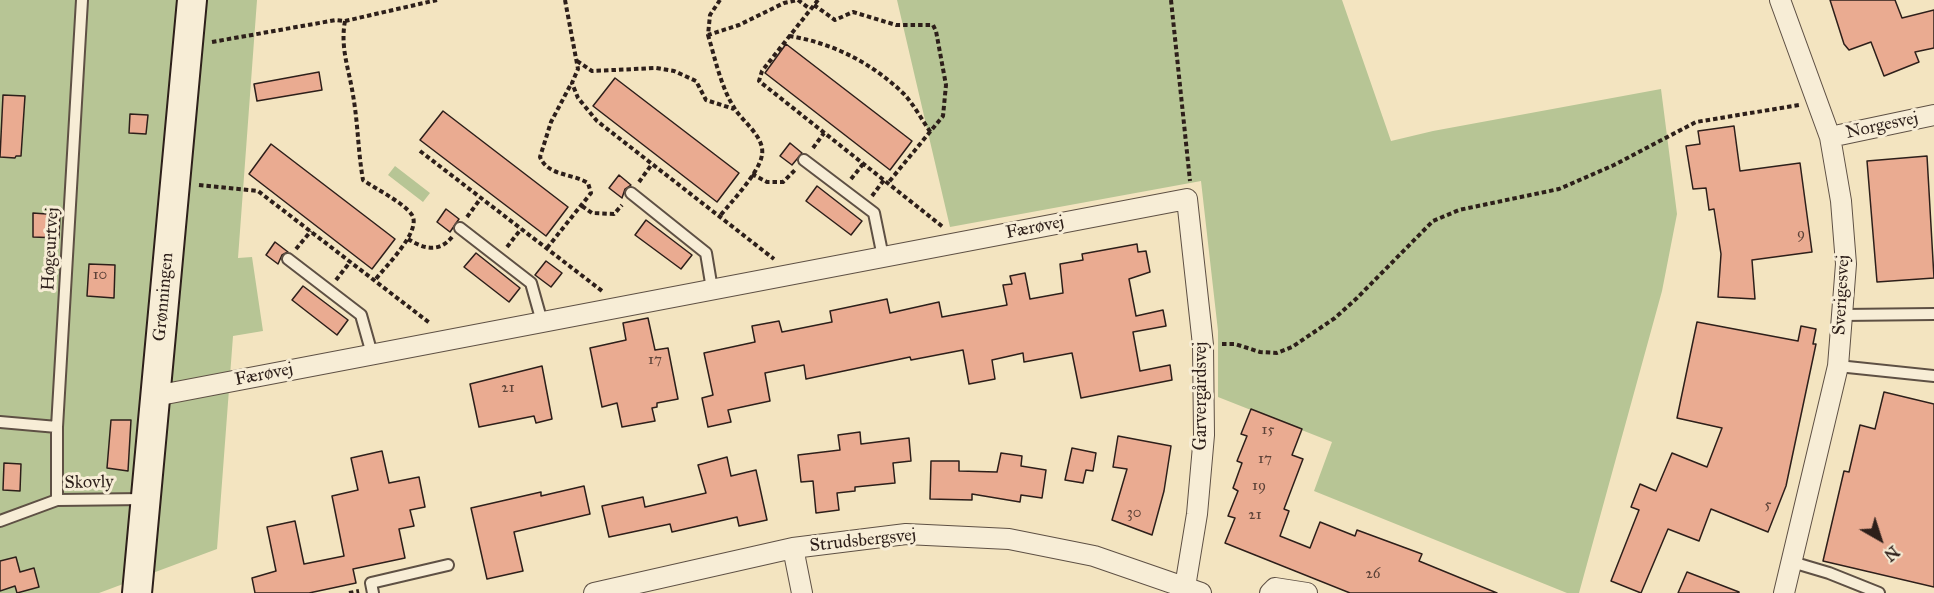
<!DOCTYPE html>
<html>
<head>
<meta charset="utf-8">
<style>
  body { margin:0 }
  #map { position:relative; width:1934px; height:593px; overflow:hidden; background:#f3e4c0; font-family:"IM FELL Great Primer",serif }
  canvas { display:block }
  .north { position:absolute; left:1850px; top:509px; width:60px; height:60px; -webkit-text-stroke:4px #f7edd6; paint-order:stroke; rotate:141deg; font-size:16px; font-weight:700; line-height:24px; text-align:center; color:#2d1f1a }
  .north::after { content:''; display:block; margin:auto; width:21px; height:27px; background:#2d1f1a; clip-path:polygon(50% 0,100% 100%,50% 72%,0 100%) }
</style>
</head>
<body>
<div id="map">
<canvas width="1934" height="593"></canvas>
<div class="north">N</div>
</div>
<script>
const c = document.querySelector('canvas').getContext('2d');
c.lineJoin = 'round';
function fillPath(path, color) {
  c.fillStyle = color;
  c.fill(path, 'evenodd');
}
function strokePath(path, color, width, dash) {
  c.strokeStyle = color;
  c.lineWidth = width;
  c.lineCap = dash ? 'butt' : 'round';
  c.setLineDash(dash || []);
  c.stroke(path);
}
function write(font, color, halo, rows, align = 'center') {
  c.font = font + ' "IM FELL Great Primer",serif';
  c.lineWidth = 6;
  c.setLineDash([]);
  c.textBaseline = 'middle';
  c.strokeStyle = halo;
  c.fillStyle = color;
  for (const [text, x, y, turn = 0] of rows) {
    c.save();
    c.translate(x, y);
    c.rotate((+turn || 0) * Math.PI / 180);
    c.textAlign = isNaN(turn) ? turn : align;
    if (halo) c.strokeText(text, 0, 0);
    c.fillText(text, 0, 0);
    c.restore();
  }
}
fillPath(new Path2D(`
  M0,0h257l-19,258 14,-1 11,74 -30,5 -16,213 -118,44h-99z
  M897,0h445l49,141 42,-10 228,-42 16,125 -15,77 -83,302h-12l-253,-102 18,-49 -114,-45v-66l-17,-150 -251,46z
  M395,166l35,27 -7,9 -35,-27z`), '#b7c595');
const building = new Path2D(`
  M1830,0h65l7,18 32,-8v38l-19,4 4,10 -35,14 -13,-34 -22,8 -5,-6z
  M786,44l126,97 -22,29 -125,-97z
  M319,72l3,18 -65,11 -3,-17z
  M615,78l124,95 -22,29 -124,-96z
  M3,95l22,1 -4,60h-5l-1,2 -15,-1z
  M443,111l125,96 -22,29 -126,-96z
  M130,114l18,1 -2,19 -17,-1z
  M1734,126l6,45 60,-8 12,89 -60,8 3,39 -37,-2 3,-43 -7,-45 -5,1 -3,-22 -13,1 -7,-43 14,-2 -2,-13z
  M790,143l12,10 -10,12 -12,-9z
  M271,144l124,95 -23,30 -123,-95z
  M1927,156l7,122 -57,4 -10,-121z
  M619,175l12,10 -6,4 -3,9 -13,-10z
  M817,186l45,35 -11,14 -45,-34z
  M446,209l13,10 -9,13 -13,-10z
  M33,213l27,2 -1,23 -26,-1z
  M646,220l46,35 -11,14 -46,-34z
  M275,242l13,10 -6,3 -4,9 -12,-9z
  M1137,244l1,8 8,-1 4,21 -21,7 7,37 27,-6 3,16 -33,6 7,39 30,-6 2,15 -91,18 -9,-45 -48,9 -1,-9 -31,7 3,19 -26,5 -6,-34 -52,10 -1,-3 -104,22 -2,-14 -39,8 5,28 -42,9 3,12 -23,5 -6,-29 11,-3 -9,-42 51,-11 -3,-16 27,-5 3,11 50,-10 -2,-11 57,-12 3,14 49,-11 3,15 65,-12 -4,-20 9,-1 -2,-8 15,-3 5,26 33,-6 -3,-29 23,-4 -1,-6z
  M476,253l44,35 -11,14 -45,-35z
  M546,261l16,12 -11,14 -16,-12z
  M89,264l26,1 -1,33 -27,-2z
  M303,286l45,34 -11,15 -45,-35z
  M648,318l7,32 13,-2 10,51 -21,4v4l-5,1 3,13 -33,6 -5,-24 -15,4 -12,-59 36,-8 -3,-17z
  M1697,322l101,19 3,-15 15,3 -3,15h3l-30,142 -18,46 -57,-23 -12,32 -31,-12 -27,64 -30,-12 28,-71 -8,-3 9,-23 16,7 16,-38 35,14 15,-39 -45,-10z
  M542,366l10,53 -16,4 -2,-7 -55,11 -9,-43z
  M1884,392l50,12v183l-111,-26 21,-90 5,1 11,-47 15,4z
  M1251,409l51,20 -10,26 11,4 -19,50 5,2 -9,25 30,12 10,-26 35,14 2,-6 65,24 -3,7 78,32h-147l-125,-50 10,-25 -7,-2 10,-25 -5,-3 9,-25 -5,-2 10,-25 -6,-2z
  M111,420h20l-3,51 -21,-3z
  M860,432l1,12 48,-6 2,23 -18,2 2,20 -40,4v4l-18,2 2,17 -23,3 -3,-32 -12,1 -3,-27 42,-5 -2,-15z
  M1118,436l53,10 -7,45 -12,44 -40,-15 15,-51 -14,-2z
  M1072,448l24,5 -3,18 -7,-1 -3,13 -18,-3z
  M382,451l7,32 30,-6 6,30 -15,3 4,16 -15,3 6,29 -52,11 3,14 -47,10h-54l-3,-15 24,-7 -9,-44 28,-6 9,43 40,-8 -12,-60 26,-6 -7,-32z
  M1001,453l21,3 -1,10 25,4 -4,28 -21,-3 -1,7 -48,-8v6l-42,-1 1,-38h28v10l38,1z
  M727,457l4,19 25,-6 11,50 -28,6 -2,-9 -65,15 -2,-8 -61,13 -7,-31 41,-9 2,10 61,-14 -8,-28z
  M4,463l17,1 -1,27 -17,-1z
  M584,486l6,28 -76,18 9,39 -36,8 -16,-71 70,-16v4z
  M16,557l4,15 14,-4 5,19 -22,6 -2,-7 -15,5v-30z
  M1687,572l52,20v1h-61z`);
fillPath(building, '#eaab91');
strokePath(building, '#2d1f1a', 1.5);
const service = new Path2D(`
  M804,160l70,53 9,44
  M631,193l75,60 6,36
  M460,228l71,55 11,39
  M288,259l73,56 11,39
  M1842,315l92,-1
  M1838,366l96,10
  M0,422l57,5
  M57,500v-73l25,-427
  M0,521l57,-21 88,-1
  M1792,562l37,11 50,20
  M373,593l-2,-10 77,-18`);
const minor = new Path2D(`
  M1780,0l50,137 11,64 5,63 -8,102 -54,227
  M1830,137l104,-22
  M155,396l1032,-197 16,146 1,90 -7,79 -13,79
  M793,548l9,45
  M594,593l199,-45 113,-14 103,5 85,17 107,37
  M1270,593l5,-5 32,5`);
const secondary = new Path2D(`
  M137,593l55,-593`);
strokePath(service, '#5e5044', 14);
strokePath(minor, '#5e5044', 22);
strokePath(secondary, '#2d1f1a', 32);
strokePath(new Path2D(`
  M565,0l13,69 -6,14 6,15 19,23 177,138
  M720,0l-10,15 -2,20 31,-10 45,-22 14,-3 12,9
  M818,0l-56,71 -3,10 184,146
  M1171,0l19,181
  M814,5l21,15 18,-8 43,13h37l3,6 10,54 -3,31 -55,67
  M345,21c-5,27 4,48 8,74 5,28 5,57 10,85 13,9 41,23 49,35 10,16 -27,52 -37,65
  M708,35c7,23 13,53 27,74 8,13 30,28 27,46 -3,18 -30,46 -42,61
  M789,36c44,7 83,27 115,58 10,11 18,26 27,39
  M212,42l124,-22 9,1 92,-21
  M577,61l15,10 64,-3 18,3 22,10 10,19 28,9
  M813,148l11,-15
  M420,151l182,140
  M752,174l15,8h16l12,-12
  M851,179l12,-15
  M639,182l13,-18
  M199,185l59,6 173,133
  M872,196l12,-16
  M582,206l10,7 22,1 8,-9
  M467,217l14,-19
  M408,239c16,10 31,14 44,-2
  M507,247l14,-18
  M547,248l44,-55 -3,-10c-17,-10 -40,-7 -48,-26l11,-35 20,-38
  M296,249l15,-18
  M336,280l14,-18
  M1222,344h13l25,8 17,1 15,-6 43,-29 22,-20 76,-77 26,-11 100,-21 55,-24 82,-43 103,-17
  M349,593l10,-2`), '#2d1f1a', 4, [4.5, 3]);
strokePath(service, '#f7edd6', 10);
strokePath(minor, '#f7edd6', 20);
strokePath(secondary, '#f7edd6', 28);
write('15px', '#5c4238', null, [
  ["9",1801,234],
  ["10",100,275],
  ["17",655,360],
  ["21",508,388],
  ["15",1268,430],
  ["17",1265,459],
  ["19",1259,486],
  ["5",1768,505],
  ["30",1134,513],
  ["21",1255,515],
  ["26",1373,574]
]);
write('18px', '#2d1f1a', '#f7edd6', [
  ["Norgesvej",1882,126,-12],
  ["Færøvej",1035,228,-11],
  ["Høgeurtvej",51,249,-87],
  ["Sverigesvej",1842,295,-87],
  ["Grønningen",164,297,-85],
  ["Færøvej",264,375,-11],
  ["Garvergårdsvej",1202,396,-90],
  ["Skovly",89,483,-1],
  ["Strudsbergsvej",863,541,-6]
]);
</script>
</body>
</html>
